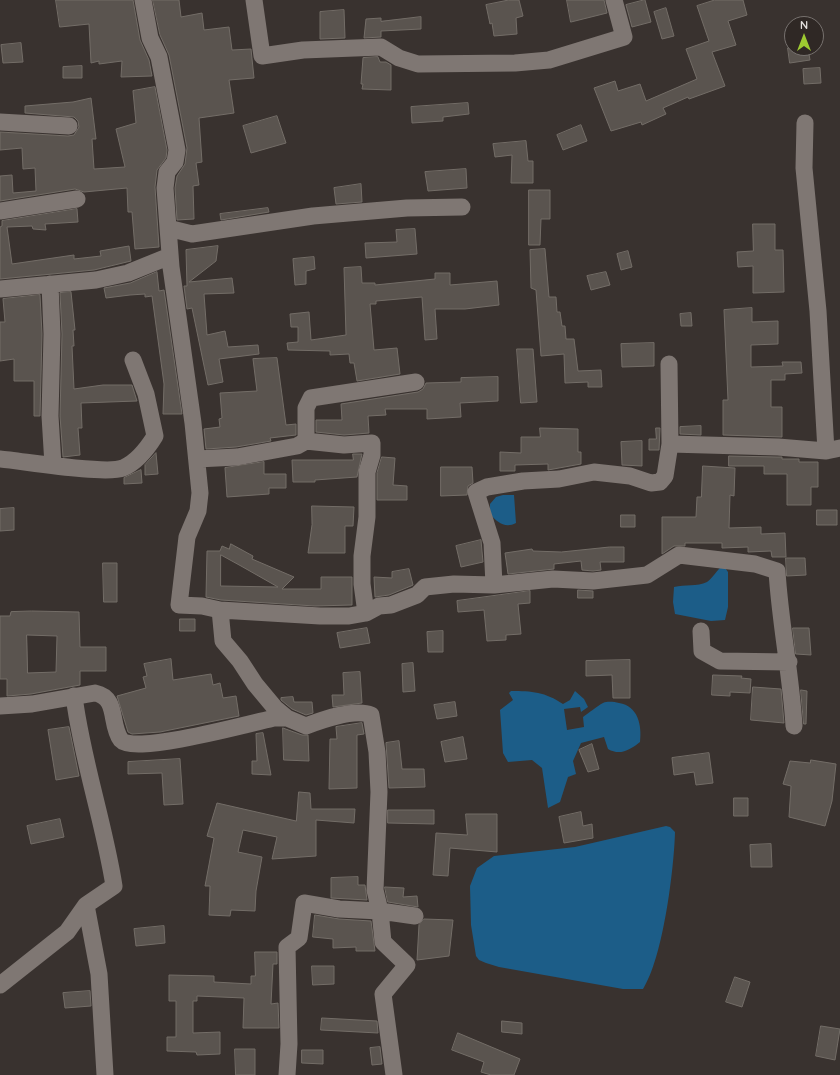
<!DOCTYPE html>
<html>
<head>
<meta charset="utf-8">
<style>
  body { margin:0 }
  #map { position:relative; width:840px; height:1075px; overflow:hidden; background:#39322f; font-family:Quicksand,sans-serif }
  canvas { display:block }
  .north { position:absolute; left:784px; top:16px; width:40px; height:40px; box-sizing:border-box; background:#2f2825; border:1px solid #77726f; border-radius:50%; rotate:0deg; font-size:11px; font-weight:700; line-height:16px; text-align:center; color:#e4e0dd }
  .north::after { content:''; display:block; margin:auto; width:14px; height:18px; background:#9dca31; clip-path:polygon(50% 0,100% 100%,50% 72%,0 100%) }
</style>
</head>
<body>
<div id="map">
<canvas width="840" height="1075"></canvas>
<div class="north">N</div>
</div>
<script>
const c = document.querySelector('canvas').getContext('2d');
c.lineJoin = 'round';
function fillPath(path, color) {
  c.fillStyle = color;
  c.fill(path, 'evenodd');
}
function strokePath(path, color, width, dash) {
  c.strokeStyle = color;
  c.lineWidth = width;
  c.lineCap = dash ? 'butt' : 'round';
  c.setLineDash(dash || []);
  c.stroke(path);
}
fillPath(new Path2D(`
  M503,495h11l2,28c-11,6 -19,-1 -26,-9v-10l6,-7z
  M723,565l5,7v35l-3,13 -14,1 -36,-7 -2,-12 1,-15c11,-3 23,0 33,-5 4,-2 11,-13 16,-17z
  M511,691c21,0 34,1 52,13l7,-4 5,-9 9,8 4,8 -7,5 -1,-5 -16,2 3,21 17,-3 -1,-10c6,-4 14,-11 20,-14 5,-2 11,-1 16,0 19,3 23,22 21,39 -10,8 -20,14 -32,7l-4,-12 -23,6 -8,18 3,13 -8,3 -8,25 -12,6 -6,-40 -10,-8 -24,2 -5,-9 -3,-43 13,-10 -4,-7z
  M666,826l4,1 5,5c-1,38 -12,126 -32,157h-20l-124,-22 -13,-4 -7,-3 -3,-4 -5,-31 -1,-39 7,-18 17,-12 81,-9z`), '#1c5d88');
const building = new Path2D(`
  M56,0h77l7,40 9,20 3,16 -31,1 1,-16 -23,3v-3l-8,2 -2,-39 -29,3z
  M153,0h26l2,17 21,-4 2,17 25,-3 3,23 19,-1 3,29 -25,2 5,33 -35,5 3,44 -6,1 3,22 -6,1 1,33 -17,1 -2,-32 2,-12 8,-12 2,-16 -18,-93 -9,-20z
  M509,0h10l4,16 -7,2 1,16 -23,2 -2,-13 -2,1 -4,-19z
  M567,0h37l3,13 -36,9z
  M645,0l6,22 -19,5 -6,-22z
  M715,0h28l4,15 -19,6 8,24 -24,7 13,34 -36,13 -1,-2 -25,11 3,6 -24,11 -1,-3 -30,9 -17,-43 21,-7 3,10 22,-7 6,17 51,-22 -11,-30 23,-8 -12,-35z
  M666,8l8,28 -12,3 -8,-27z
  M344,10l1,28 -25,1v-27z
  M421,17v12l-40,2v6l-17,1 2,-19 15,-1v3z
  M21,43l2,19 -20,1 -2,-18z
  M788,48h20l2,12 -20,3z
  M378,57l2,5h6l5,3v25l-29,-1 1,-5h-2l2,-26z
  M82,66v12h-19v-11z
  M820,68l1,15 -17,1 -1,-15z
  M155,87l12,63 -1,8 -9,12 -2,17 4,60 -24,2 -3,-37h-4l-1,-24 -43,4 -9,-3 -75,12v-25l12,-1 1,18 23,-2 -1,-23 -12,1 -1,-21 -22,2v-18l68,4 6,-1 5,-8 -1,-6 -4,-4 -49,-4v-7l48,-4 18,-4 5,41h-4l2,30 31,-2 -9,-38 20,-6 -3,-32z
  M468,103l1,11 -26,3v4l-31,2 -1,-16z
  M277,116l9,27 -35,10 -8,-27z
  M581,125l6,16 -24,9 -6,-15z
  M526,141l2,20h5v22h-22l1,-28 -17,2 -2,-13z
  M466,169l1,19 -39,3 -3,-19z
  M361,184l1,18 -26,2 -2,-16z
  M529,190h21v29h-9l-1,26h-11z
  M268,208l1,4 -48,8 -1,-6z
  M77,209l1,13 -33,2 1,6 -13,-1 -1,-3 -25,1 5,37 62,-9v4l27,-3 -1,-5 29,-5 2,15 -37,9 -94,9v-52l2,-1v-5z
  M753,224h22v26h8l1,42 -31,1v-27l-15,1 -1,-15 16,-1z
  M415,229l2,25 -51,4 -1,-15 32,-1 -1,-12z
  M218,246l-2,15 -27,21 43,-4 2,15 -30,1 3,41 18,-4 3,16 30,-2 1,9 -40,5 4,23 -15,3 -16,-77 -5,1 -3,-23h3l-1,-36z
  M545,249l4,48h7l1,15h3l2,14h3l1,13h8l4,32 23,-1 1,17h-14v-5l-23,1 -1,-29 -23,2 -5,-66 -5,-2 -1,-38z
  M628,251l4,16 -11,3 -4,-16z
  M314,257l1,12 -9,2v13l-11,1 -2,-26z
  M361,267l1,16h13v2l60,-6v-6h15v12l47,-4 2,24 -34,4h-30l2,30 -12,1 -3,-43 -46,4v3h-6l4,46 23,-2 3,26 -43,7 -3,-18h-4l-1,-9 -19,1v-4l-42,-1 -1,-7 11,-1v-15h-7l-1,-13 19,-2 2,28 35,-5 -2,-67z
  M157,272l2,19 5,-1 18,124h-19l1,-30 -12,-88 -7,1v-3l-15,1 -24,3 -2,-10 26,-5z
  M606,272l4,13 -19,5 -4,-14z
  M71,292l4,38h-2l1,16h-2l2,43 29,-4h29l5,16 -56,2 1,25h-4l2,27 -17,2 -3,-41 2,-82 -2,-41z
  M40,295l2,39 -2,82h-6v-35h-20v-22l-14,2v-39h5l-2,-23z
  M752,308v14l26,-1v23l-27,1v22l32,-1 -1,-4h19l1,11 -17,1v6h-14v27h11v30l-59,-2v-35h5l-4,-90z
  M691,313l1,13h-11l-1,-12z
  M654,343v23l-32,1 -1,-23z
  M517,349h16l4,53 -16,1z
  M277,358l9,67 10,-1v11l-26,3 1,3 -35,6 -30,2 -2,-20 16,-2 -1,-8 3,-1 -2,-25 37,-2 -4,-32z
  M498,377v24l-38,2 1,14 -34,2v-10h-42l1,6 -18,1 1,17 -25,2 -28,-3v-12h26l-1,-16 77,-12 5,-3 3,-6 35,-1v-4z
  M701,426v9l-21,-1v-7z
  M540,428l38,1v23h3v12l-33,6v-6l-33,1v6h-15v-19l21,1v-16h19z
  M656,428h4l-1,22h-10v-11h7z
  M642,441v25l-20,-1 -1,-23z
  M156,453l2,21 -13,1v-10z
  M353,454h9l-5,23 -42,3v2h-22l-1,-22h61z
  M729,456l48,1h5v2h17v3h19v25h-7v18h-24v-31h-23v-8h-35z
  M382,457l13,1 -2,27 14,1v14h-30v-27z
  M264,462v12h22v14h-17v6l-42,3 -2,-29z
  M703,466l32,2 -1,28 -4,-1 -1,33 32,-1v7l24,-1 1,24h-14l-1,-6 -23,1v-5l-26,1v-5h-37v3h-11l-12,8v-37h34l1,-20h4z
  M441,467h31l1,16 -5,3 -1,9 -26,1z
  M141,470l1,13 -18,1v-6z
  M312,506l42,1 -1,19h-8v27h-37l4,-28z
  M14,508v22l-14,1v-22z
  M817,510h20v15h-20z
  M621,515h14v12h-14z
  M481,540l2,22 -22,5 -5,-21z
  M231,544l22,12 -1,3 42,18 -12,12h39v-12h31v28l-37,1 -94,-6 -15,-3 1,-46h13l2,-5 7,3zM221,555l20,11 37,21 -57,-1z
  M610,547h14v15h-24l1,8 -8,1 -11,-1 -1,-9 -27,3v5l-46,5 -3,-21 27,-4 1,2 28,1z
  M786,558h19l1,17 -19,1z
  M103,563h14v39h-13z
  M409,569l4,16 -2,1 -22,9 -14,2 -1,-20 18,1v-6z
  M578,590l15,1v7h-15z
  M530,591v12l-12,1 3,30 -15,1v5l-19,1 -3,-31 -26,2 -1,-11z
  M32,611l47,1 1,35h26v24h-26v14l-49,9 -24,2v-17h-7v-63h10l1,-4zM27,635l30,1 -1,36 -28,1z
  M180,619h15v12h-15z
  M367,628l3,15 -30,5 -3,-15z
  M793,628h16l2,27 -15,-1z
  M443,631v21h-15l-1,-20z
  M171,659l2,21 38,-6 2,11 7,-2 3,15 13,-2 3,20 -79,16 -28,2 -4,-2 -11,-36 29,-8 -3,-11 4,-1 -3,-12z
  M630,660v38h-17l-1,-23 -26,1v-15z
  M413,663l2,28 -12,1 -1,-28z
  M360,672l2,31 -29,4 -1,-12h12l-1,-22z
  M713,675l29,1 -1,2 10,1 -1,14 -20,-1v4l-18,-1z
  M753,687l28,2 3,34 -33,-3z
  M801,690l6,1 -1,33h-2z
  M293,697l1,5h18l1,11 -7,2 -14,-6 -11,-9v-2z
  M455,702l2,14 -20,3 -3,-14z
  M362,723l2,11 -7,1v53l-28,1 1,-50h7l-1,-12z
  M69,727l10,49 -23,4 -8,-50z
  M283,728l19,7h6l1,26 -25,-1z
  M263,733l8,42 -19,-1v-13h5l-1,-27z
  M463,737l4,22 -22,3 -4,-20z
  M399,741l3,28h22l1,18 -36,1 -3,-45z
  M592,744l7,25 -11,3 -9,-22z
  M709,753l4,30 -17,2 -2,-13 -20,3 -2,-17z
  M180,759l3,45 -19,1 -2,-32 -34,1v-12z
  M811,760l25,4 -4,37 -7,25 -36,-9 2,-31 -8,-2 7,-23 20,2z
  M299,792l11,1 1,16h44l-1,14 -38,-3v36l-44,3 5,-22 -34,-7 -5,22 24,5 -6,34 -1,20 -24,-1 -1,6 -21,-1 1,-29h-5l9,-48 -7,-2 10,-33 79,18z
  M734,798h14v18h-14z
  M388,810h46v14l-46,-1z
  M581,812l2,14 9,-2 1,14 -29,5 -5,-26z
  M466,814h31v38l-47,-4 -2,28 -15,-1 3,-42 31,2z
  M60,819l4,18 -33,7 -4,-18z
  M771,844l1,23h-21l-1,-22z
  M358,877v8h7l2,15 -36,-2v-20z
  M385,887l19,1 -1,9 14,-1 1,11 -30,-5z
  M315,915l24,4 32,2 4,30h-19v-4l-23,1v-9l-20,-2z
  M424,919l29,1 -4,36 -32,4 2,-35z
  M164,926l1,17 -29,3 -2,-17z
  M255,952h22v12h-4l-2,40 7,-1 1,25h-36l1,-30 -47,-2v5h-4v32l27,-1v22l-23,1 -1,-3 -29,-1v-14h9v-36h-7v-26l45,1v6l37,2v-8h4z
  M312,966h22v18l-21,1z
  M735,977l15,5 -8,25 -16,-5z
  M90,991l1,15 -26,2 -2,-15z
  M322,1018l55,3 1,12 -57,-3z
  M502,1021l20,2v11l-20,-2z
  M821,1026l19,3 -5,31 -19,-4z
  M458,1033l62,26 -6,16h-23l-10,-3 3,-10 -32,-12z
  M380,1047l2,17 -10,1 -2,-17z
  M235,1049h20v26h-19z
  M302,1050h21v14l-21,-1z`);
fillPath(building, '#5a544f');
strokePath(building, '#736d67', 1);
strokePath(new Path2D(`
  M254,0l8,56 41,-6 78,-3 18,11 19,6 97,-1 34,-3 75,-23 -10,-37
  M0,122l69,4
  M805,123l-1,45 14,143 8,140
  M0,211l77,-12
  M168,228l24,6 121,-18 94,-8 55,-1
  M50,284l2,50 -2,82 3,49
  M0,289l96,-9 32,-7 42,-17
  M669,364l1,80
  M306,441l38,4 28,-2v12l-5,17v45l-5,39v28l4,29
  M0,459c23,2 105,16 123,9 14,-6 24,-19 32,-32l-9,-42 -13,-34
  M197,459l40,-2 60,-11 9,-5v-33l5,-10 105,-16
  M494,585l59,-6 40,2 54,-6 32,-20 76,9 22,7c3,52 14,103 17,155
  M220,610l100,6h29l17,-3 13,-7 12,-1 26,-10 8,-8 29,-3 40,1 -2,-42 -16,-51 11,-5 36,-6 36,-2 35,-7 36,4 21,7 9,-1 5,-6 5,-32 108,3 48,4 14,-3
  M701,631l1,20 18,10 69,1
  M0,706l32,-2 63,-11c24,5 14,31 26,47 13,15 131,-17 153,-22h13l-12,-10 -20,-24 -15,-23 -17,-20 -3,-31 -18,-4 -23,-1 8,-68 11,-26 2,-18 -7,-70 -22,-156 -6,-79 2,-16 8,-10 2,-12 -18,-93 -9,-19 -7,-38
  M287,718l19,8c16,-6 49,-18 65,-11l6,37 2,40 -4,98 5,21 3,31 24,23 -24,29 11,81
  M86,905l13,69 6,101
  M0,985l67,-53 19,-27 28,-19c-10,-64 -32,-126 -40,-190
  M287,1075l2,-31 -2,-97 12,-9 5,-35 35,6 41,2 35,5`), '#7f7773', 17);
</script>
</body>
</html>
